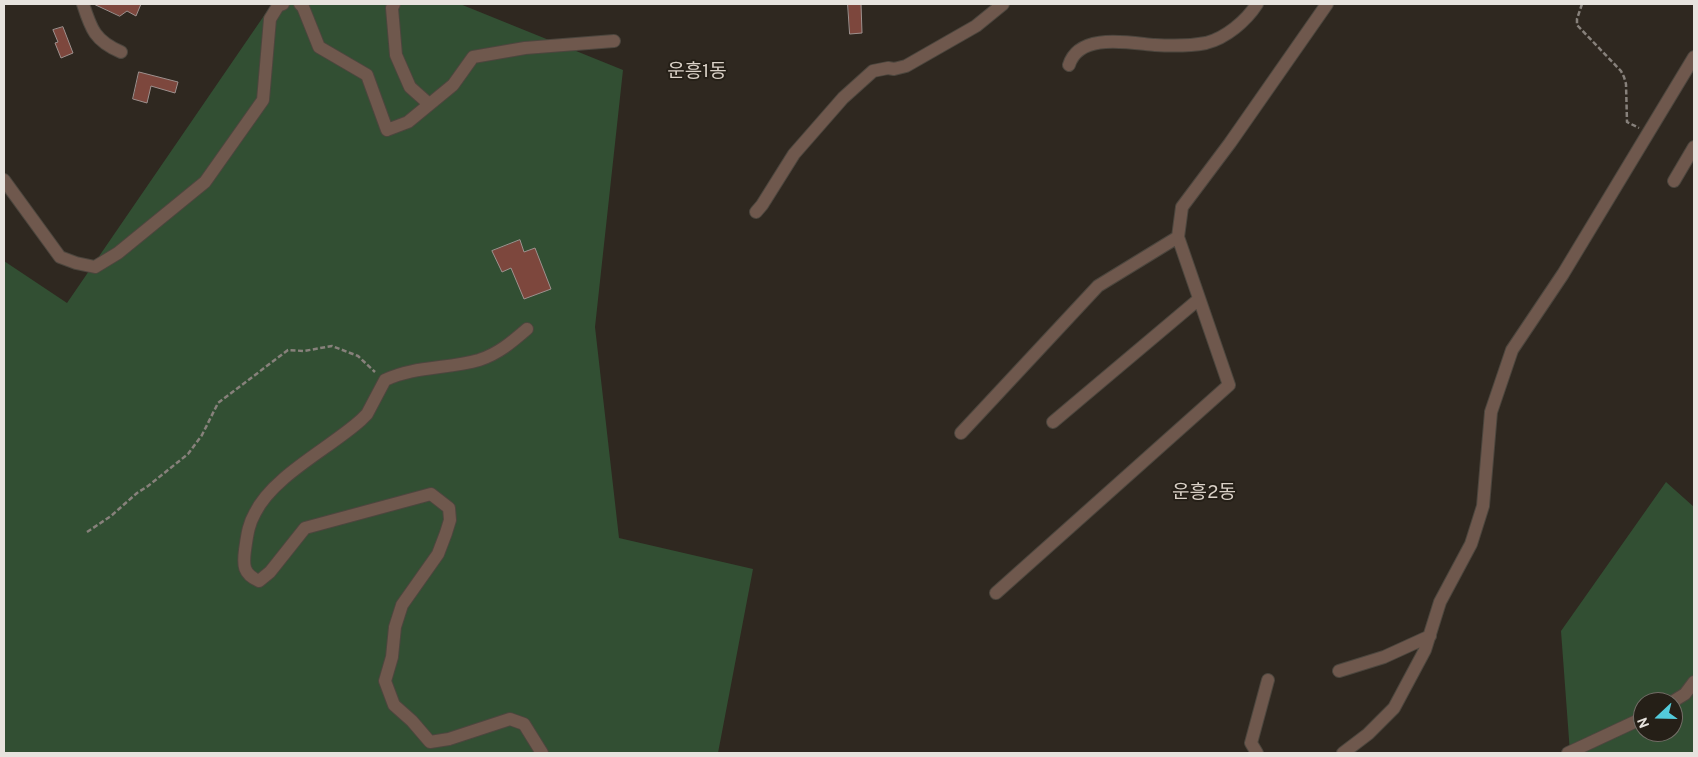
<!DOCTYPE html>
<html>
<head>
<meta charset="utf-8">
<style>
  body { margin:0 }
  #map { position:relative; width:1698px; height:757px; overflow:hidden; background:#2f2820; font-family:Overpass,sans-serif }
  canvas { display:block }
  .frame { position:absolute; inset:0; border:5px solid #e7e3de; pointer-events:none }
  .north { position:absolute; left:1633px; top:692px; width:50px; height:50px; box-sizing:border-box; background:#251f17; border:1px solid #736d67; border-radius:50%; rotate:249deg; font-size:14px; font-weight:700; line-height:20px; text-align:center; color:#e7e3de }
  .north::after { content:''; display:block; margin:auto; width:18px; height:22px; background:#53cbdb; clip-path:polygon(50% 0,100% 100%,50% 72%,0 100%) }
</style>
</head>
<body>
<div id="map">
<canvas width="1698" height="757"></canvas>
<div class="frame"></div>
<div class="north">N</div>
</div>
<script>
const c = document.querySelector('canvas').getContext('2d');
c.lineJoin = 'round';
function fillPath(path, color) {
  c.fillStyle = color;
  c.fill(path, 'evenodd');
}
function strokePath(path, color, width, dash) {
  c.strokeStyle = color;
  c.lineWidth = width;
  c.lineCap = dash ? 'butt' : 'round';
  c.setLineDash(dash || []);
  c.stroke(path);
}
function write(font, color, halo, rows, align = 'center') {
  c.font = font + ' Overpass,"Noto Sans KR",sans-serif';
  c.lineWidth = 4;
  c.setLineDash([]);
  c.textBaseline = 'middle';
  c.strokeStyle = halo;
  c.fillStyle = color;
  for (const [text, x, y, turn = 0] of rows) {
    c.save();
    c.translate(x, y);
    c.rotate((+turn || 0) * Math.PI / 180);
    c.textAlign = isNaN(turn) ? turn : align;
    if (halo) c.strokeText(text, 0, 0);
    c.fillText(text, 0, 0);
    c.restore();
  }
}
fillPath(new Path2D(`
  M272,4h188l163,66 -28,257 24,211 134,31 -35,184h-714v-492l63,42z
  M1666,482l28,25v246h-124l-9,-122zM1643,702h30v30h-30z`), '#324f33');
const building = new Path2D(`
  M94,4h47l-5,12 -9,-5 -7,5z
  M848,4h13l1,29 -12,1z
  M63,27l10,26 -12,5 -6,-15 3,-1 -5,-12z
  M139,72l39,10 -3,11 -24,-7 -4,17 -14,-4z
  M520,240l4,12 11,-4 16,41 -27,10 -13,-31 -9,4 -10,-21z`);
fillPath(building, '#7d473d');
strokePath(building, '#9e918e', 1);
const minor = new Path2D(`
  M83,4c8,25 12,37 38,48
  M300,4l3,3 16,40 48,28 20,55 21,-8 45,-37 20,-28 52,-9 89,-7
  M394,4l-2,4 4,47 14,32 19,17
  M1069,65c10,-33 61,-22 86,-20 16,1 35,1 51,-2 20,-5 40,-22 51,-39
  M4,180l56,77 16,6 19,4 23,-14 87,-71 58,-82 7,-81 8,-13 5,-2
  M1674,181l20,-34
  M756,212l6,-7 32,-51 49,-56 30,-27 15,-3 6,1 12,-3 70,-40 27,-22
  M527,329c-15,13 -29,25 -48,31 -31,9 -65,6 -94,20l-18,34 -6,6c-31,28 -88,56 -106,93 -7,12 -8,24 -10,37 -2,15 -2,24 14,31l11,-9 35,-44 126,-34 18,14 1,12 -4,13 -8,21 -36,51 -7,22 -3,30 -7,24 9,24 18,16 18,21 19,-3 61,-20 14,5 18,29
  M1053,422l146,-123
  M961,433l137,-147 80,-49
  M996,593l233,-208 -51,-148 4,-30 48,-64 97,-139
  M1339,671l45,-14 46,-21
  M1672,702l13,-8 9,-12
  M1257,753l-6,-10 17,-63
  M1343,753l25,-19 26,-26 31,-58 15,-48 31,-58 12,-38 8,-94 21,-62 51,-76 131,-217
  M1568,753l75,-35`);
strokePath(minor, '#4c463e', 14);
strokePath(new Path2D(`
  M1582,4l-5,15v6l44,46 3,6 2,7 1,38 12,6
  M87,532l24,-16 26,-23 11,-7 40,-32 14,-19 16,-32 70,-53 16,1 28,-5 26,10 17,16`), '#87817b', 2.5, [5, 2.5]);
strokePath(minor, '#6f584d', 12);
write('19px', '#dad1c7', '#251f17', [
  ["운흥1동",697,73],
  ["운흥2동",1204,494]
]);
</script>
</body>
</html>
